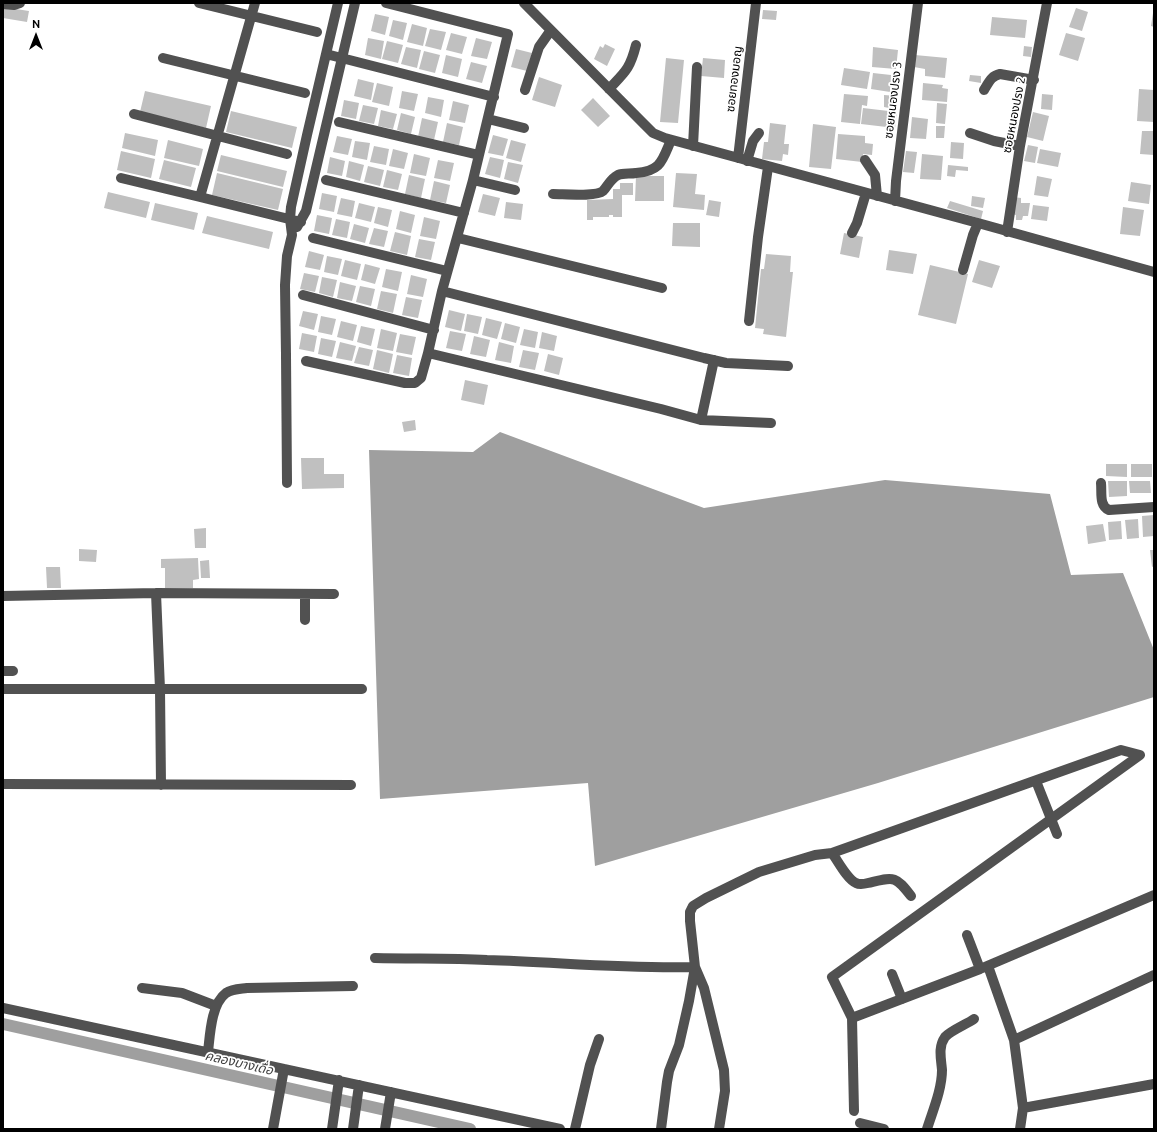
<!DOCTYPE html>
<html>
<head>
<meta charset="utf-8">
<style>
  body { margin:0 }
  #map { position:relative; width:1157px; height:1132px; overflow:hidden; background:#fff; font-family:Ubuntu,sans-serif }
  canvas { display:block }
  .frame { position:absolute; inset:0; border:4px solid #000; pointer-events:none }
  .north { position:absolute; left:16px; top:16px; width:40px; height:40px; -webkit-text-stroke:3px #fff; paint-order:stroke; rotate:0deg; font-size:11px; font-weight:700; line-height:16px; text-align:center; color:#000 }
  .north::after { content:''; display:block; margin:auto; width:14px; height:18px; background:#000; clip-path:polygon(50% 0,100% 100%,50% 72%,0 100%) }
</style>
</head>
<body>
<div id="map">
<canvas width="1157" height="1132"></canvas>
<div class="frame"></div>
<div class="north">N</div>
</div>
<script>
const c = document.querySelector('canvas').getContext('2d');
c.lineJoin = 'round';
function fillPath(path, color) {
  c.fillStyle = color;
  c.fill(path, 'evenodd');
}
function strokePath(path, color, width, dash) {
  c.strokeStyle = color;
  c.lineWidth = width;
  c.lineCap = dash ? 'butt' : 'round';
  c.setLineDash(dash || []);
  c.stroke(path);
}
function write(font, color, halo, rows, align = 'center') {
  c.font = font + ' Ubuntu,"Noto Sans Thai",sans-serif';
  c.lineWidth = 3.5;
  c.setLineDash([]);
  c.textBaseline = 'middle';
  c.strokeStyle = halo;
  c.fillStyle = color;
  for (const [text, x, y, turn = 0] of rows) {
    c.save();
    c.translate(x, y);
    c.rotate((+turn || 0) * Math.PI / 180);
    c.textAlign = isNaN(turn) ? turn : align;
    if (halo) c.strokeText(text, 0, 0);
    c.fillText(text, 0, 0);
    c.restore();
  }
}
fillPath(new Path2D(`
  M500,432l204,76 181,-28 165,14 21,81 52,-2 31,77v47l-276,86 -283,83 -7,-83 -208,16 -11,-349 104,2z`), '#9f9f9f');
strokePath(new Path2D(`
  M3,1024l467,105`), '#9f9f9f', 12);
fillPath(new Path2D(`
  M3,7l26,4 -2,11 -24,-4z
  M1076,8l12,4 -6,19 -13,-4z
  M763,10l14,1 -1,9 -14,-1z
  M1153,13h1v14l-3,-1z
  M375,14l14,3 -4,18 -14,-4z
  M992,17l35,3 -2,18 -35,-3z
  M393,20l14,3 -4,17 -14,-4z
  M412,24l15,4 -4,18 -16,-4z
  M430,29l16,3 -5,18 -16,-4z
  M451,33l16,4 -5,17 -16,-4z
  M1066,33l19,5 -7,23 -19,-6z
  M368,38l16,3 -3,18 -16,-4z
  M476,38l16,4 -5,17 -16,-3z
  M387,41l16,4 -5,18 -16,-4z
  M605,44l10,5 -8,17 -13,-7 6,-13 3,2z
  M1024,46l8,1 -1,10 -8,-1z
  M406,47l15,3 -4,18 -16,-4z
  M873,47l25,3 -2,19 -24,-2z
  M516,49l16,4 -5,18 -16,-4z
  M424,51l16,4 -5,18 -16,-4z
  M446,55l16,4 -4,18 -16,-4z
  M915,55l32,3 -2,20 -20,-2v-7l-11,-2z
  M666,58l18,2 -6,63 -18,-1z
  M703,58l22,2 -1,18 -23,-2z
  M471,62l16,4 -5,17 -16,-4z
  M844,68l26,4 -3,17 -26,-4z
  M873,73l18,2 -1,17 -19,-3z
  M970,75l11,1v7l-12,-2z
  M539,77l23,8 -7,22 -23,-7z
  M358,79l16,4 -3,17 -17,-4z
  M377,83l16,4 -4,19 -17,-4z
  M923,83l20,2 -1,3 6,1 -1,13 -25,-2z
  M1139,89l15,1v32l-17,-1z
  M145,91l66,15 -5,22 -66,-16z
  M402,91l16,3 -4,17 -15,-3z
  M844,94l24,2 -1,10 -5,-1 -2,19 -19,-2z
  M1042,94l11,1 -1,15 -11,-1z
  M884,95l13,1 -1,10h-7v2l-5,-1z
  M428,97l16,3 -3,17 -16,-4z
  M593,98l17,18 -12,11 -17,-17z
  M344,100l15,3 -3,16 -15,-3z
  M453,101l16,4 -4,18 -16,-3z
  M937,103l10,1 -2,20 -9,-1z
  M363,105l15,3 -4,16 -15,-3z
  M863,108l34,4 -2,16 -34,-4z
  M381,110l16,4 -4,15 -15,-3z
  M231,111l66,16 -5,21 -66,-16z
  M1033,112l16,4 -6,25 -16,-4z
  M401,113l14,4 -4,17 -14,-4z
  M912,117l16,2 -2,20 -16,-1z
  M422,118l16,4 -4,18 -16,-3z
  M447,123l16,4 -4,18 -16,-3z
  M770,123l16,2 -2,19h5l-1,11 -5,-1 -1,7 -20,-2 2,-17h4z
  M813,124l23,3 -5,42 -22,-2z
  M936,126h9l-1,12h-8z
  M1142,131h12v24l-14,-1z
  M125,133l33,7 -3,16 -33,-8z
  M838,134l27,2v7l8,1 -1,11 -9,-1 -1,8 -26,-3z
  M493,135l15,4 -5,17 -15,-3z
  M337,136l15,3 -4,16 -15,-3z
  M168,140l35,9 -4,17 -35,-8z
  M511,140l15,4 -5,18 -15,-4z
  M355,141l15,2 -3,17 -15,-3z
  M951,142l13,1 -1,16 -13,-1z
  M1028,145l10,2 -3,16 -11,-2z
  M374,146l15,3 -3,16 -16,-3z
  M393,149l15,4 -4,16 -15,-3z
  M1040,149l21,4 -3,14 -21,-4z
  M121,151l34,8 -4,19 -34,-8z
  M906,151l11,1 -3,21 -11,-1z
  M414,154l16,4 -4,18 -16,-3z
  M922,154l21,2 -2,24 -21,-1z
  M221,155l66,16 -4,16 -66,-16z
  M330,157l15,4 -3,15 -15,-3z
  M490,157l14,3 -4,18 -15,-4z
  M164,160l32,8 -5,19 -32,-8z
  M438,160l16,3 -4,18 -16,-3z
  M349,161l15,4 -4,16 -14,-4z
  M508,162l15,3 -5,18 -14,-4z
  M948,165l20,2v4l-12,-1 -1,7 -8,-1z
  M368,166l16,4 -4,16 -16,-4z
  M387,170l15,4 -4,16 -15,-3z
  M217,173l66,16 -5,21 -66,-15z
  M676,173l21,1 -2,20 10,1 -1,15 -31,-3z
  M409,175l16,4 -4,19 -16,-4z
  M636,176h28v25h-29z
  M1037,176l15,3 -4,18 -14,-2z
  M434,181l16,4 -4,18 -16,-3z
  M1131,182l20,3 -2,19 -21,-3z
  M620,183h13v12h-11v22h-9v-2h-4v2h-16v3h-6v-20l26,-1v-10h7z
  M108,192l42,10 -4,16 -42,-10z
  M322,193l15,3 -3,16 -15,-3z
  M483,194l17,4 -5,18 -17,-4z
  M972,196l13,2 -2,10 -12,-2z
  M1013,197l8,1v5h9l-2,13h-5l-1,4h-6v-5l-5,-1z
  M341,198l14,3 -3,16 -15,-3z
  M709,200l12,2 -2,15 -13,-2z
  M950,201l33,10 -2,8 -34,-11z
  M506,202l17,2 -2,16 -17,-2z
  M155,203l43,10 -4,17 -43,-10z
  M359,203l16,4 -4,15 -16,-4z
  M1033,205l16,2 -2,14 -16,-2z
  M378,207l14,3 -4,17 -14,-4z
  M1123,207l21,3 -4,26 -20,-2z
  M400,211l15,4 -4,18 -15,-4z
  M317,215l15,3 -3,16 -15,-3z
  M207,216l66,16 -4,17 -67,-16z
  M424,217l16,4 -4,18 -16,-3z
  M336,219l14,3 -3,16 -15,-3z
  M673,223h27v24l-28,-1z
  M354,224l15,4 -4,15 -15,-4z
  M374,228l14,3 -4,16 -15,-3z
  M395,232l16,4 -4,19 -17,-4z
  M844,233l19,4 -4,21 -19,-4z
  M419,239l16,3 -4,18 -16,-3z
  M889,250l28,4 -4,20 -27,-4z
  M309,251l15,4 -4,15 -15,-3z
  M766,254l25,2 -1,16h3l-7,65 -23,-3 1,-5 -9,-1 6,-59h3z
  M327,256l15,3 -4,16 -14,-3z
  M345,260l16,4 -4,16 -16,-4z
  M979,260l21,6 -8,22 -20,-6z
  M365,264l15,4 -5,16 -14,-4z
  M930,265l38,9 -12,50 -38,-9z
  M386,269l16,3 -4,19 -16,-4z
  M304,273l15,3 -4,16 -15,-3z
  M411,275l16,4 -4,18 -16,-3z
  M322,277l15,3 -4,17 -14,-4z
  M340,282l16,4 -4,15 -15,-3z
  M360,286l15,3 -4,17 -15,-4z
  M381,291l16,3 -4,19 -16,-4z
  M406,297l16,3 -4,18 -16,-3z
  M449,310l16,4 -4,17 -16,-4z
  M303,311l15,3 -4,16 -15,-4z
  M467,314l15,3 -4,17 -14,-3z
  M321,316l15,3 -4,16 -14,-3z
  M486,318l16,4 -5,17 -15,-4z
  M341,321l16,4 -4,16 -16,-4z
  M505,323l15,4 -4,16 -15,-4z
  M361,326l14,3 -4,17 -14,-4z
  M381,329l16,4 -4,18 -16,-3z
  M524,329l14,3 -3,16 -15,-3z
  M450,331l16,3 -4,17 -16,-3z
  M542,332l15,4 -3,15 -15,-3z
  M302,333l15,3 -3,16 -15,-3z
  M400,334l16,3 -4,18 -16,-3z
  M474,336l16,4 -4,17 -16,-3z
  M321,338l15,3 -4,16 -14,-3z
  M340,342l16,4 -4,15 -16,-3z
  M499,342l15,4 -3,17 -16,-3z
  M359,347l14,3 -4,16 -15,-3z
  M377,350l16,4 -4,19 -16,-4z
  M523,350l16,3 -4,17 -16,-3z
  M548,354l15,4 -4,17 -15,-4z
  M397,355l15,3 -3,18 -16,-3z
  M465,380l23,5 -4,20 -23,-5z
  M415,420l1,10 -12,2 -2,-10z
  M301,458h23v16h20v14l-42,1z
  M1106,464h21v13l-21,-1z
  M1131,464h21v13h-21z
  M1108,481h19v15l-18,1z
  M1129,481h21l1,12h-21z
  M1154,515v21l-11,1 -1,-21z
  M1138,519l1,19 -12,1 -2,-19z
  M1121,521l1,18 -13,1 -1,-18z
  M1103,524l3,17 -18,3 -2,-18z
  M206,528v20h-11l-1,-19z
  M79,549l18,1 -1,12 -17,-1z
  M1150,550h4v16l-2,1z
  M198,558l1,21 -6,1v8h-28v-20h-4v-9z
  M209,560l1,18h-9l-1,-17z
  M46,567h14l1,21h-14z`), '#c0c0c0');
strokePath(new Path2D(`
  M199,3l118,29
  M255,3l-55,194 101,25
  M524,3l119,120 10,10 12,5 313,85 176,49
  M3,4l11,1 6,-2
  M326,54l168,43
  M163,58l142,35
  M609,89c16,-17 21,-20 27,-44
  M525,90l14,-43 12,-17
  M984,90c5,-8 7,-14 16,-16l34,6
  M134,114l153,40
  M488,119l36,9
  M339,122l140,33
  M970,133l24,8 26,5
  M693,146l4,-79
  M738,158l18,-155
  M865,160l10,15 2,21
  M747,161l6,-20 6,-8
  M121,178l79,19
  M326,180l138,33
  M473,180l42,10
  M553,194c11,0 43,3 50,-3 5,-5 7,-12 15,-16 5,-2 12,-1 18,-2 25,-2 26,-12 35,-33
  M895,201l1,-20 22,-178
  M297,227l9,-16 49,-208
  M1007,232l13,-86 27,-143
  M852,233l5,-10 9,-30
  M313,238l134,33
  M458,238l204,50
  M963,270l10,-35 5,-12
  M442,291l262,67 22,5 62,3
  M303,295l131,35
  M749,321l9,-84 10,-70
  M428,353l233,56 40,11 70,3
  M306,361l99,22h10l6,-5 7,-25 14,-62 31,-111 35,-146 -122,-31
  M701,420l13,-60
  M287,483l-1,-128 -1,-70 2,-29 5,-21 -2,-16 1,-12 16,-72 31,-132
  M1101,483c1,10 -2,23 8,27l45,-3
  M156,593l4,96 1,96
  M305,594v26
  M3,596l153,-3 178,1
  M3,671h10
  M3,689h359
  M1036,781l21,53
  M3,784l348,1
  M832,853c6,8 15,26 24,30 4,2 8,1 12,0 26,-6 27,-8 43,13
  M967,935l13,34
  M375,958c37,1 75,0 112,2 70,2 138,9 208,7l9,21 20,82 1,21 -6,38
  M988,966l26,74 9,68 -3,21
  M892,974l10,25
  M142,988l40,5 34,13
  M3,1008l557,121
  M852,1018l128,-49 174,-74
  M1014,1040l140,-65
  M208,1052c2,-17 3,-48 18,-59 6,-4 14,-4 21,-5l106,-2
  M1023,1108l131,-24
  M860,1123l24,6
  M273,1129l11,-60
  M332,1129l7,-49
  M353,1129l6,-44
  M385,1129l6,-37
  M575,1129l15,-64 9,-26
  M661,1129l6,-47 2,-11 10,-26 10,-44 6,-34 -5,-46v-9l3,-6 13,-8 53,-26 56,-17 17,-2 289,-103 19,5 -308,222 20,41 2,93
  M927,1129c6,-19 15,-40 15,-59 -1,-12 -4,-23 3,-33 5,-6 22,-13 29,-18`), '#515151', 10);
write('12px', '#000', '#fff', [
  ["ซอยทองมอญ",734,79,-83],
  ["ซอยหนองปรง 3",893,100,-83],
  ["ซอยหนองปรง 2",1014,115,-79]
]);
write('italic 13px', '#404040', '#fff', [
  ["คลองบางเดื่อ",239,1063,13]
]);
</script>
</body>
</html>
